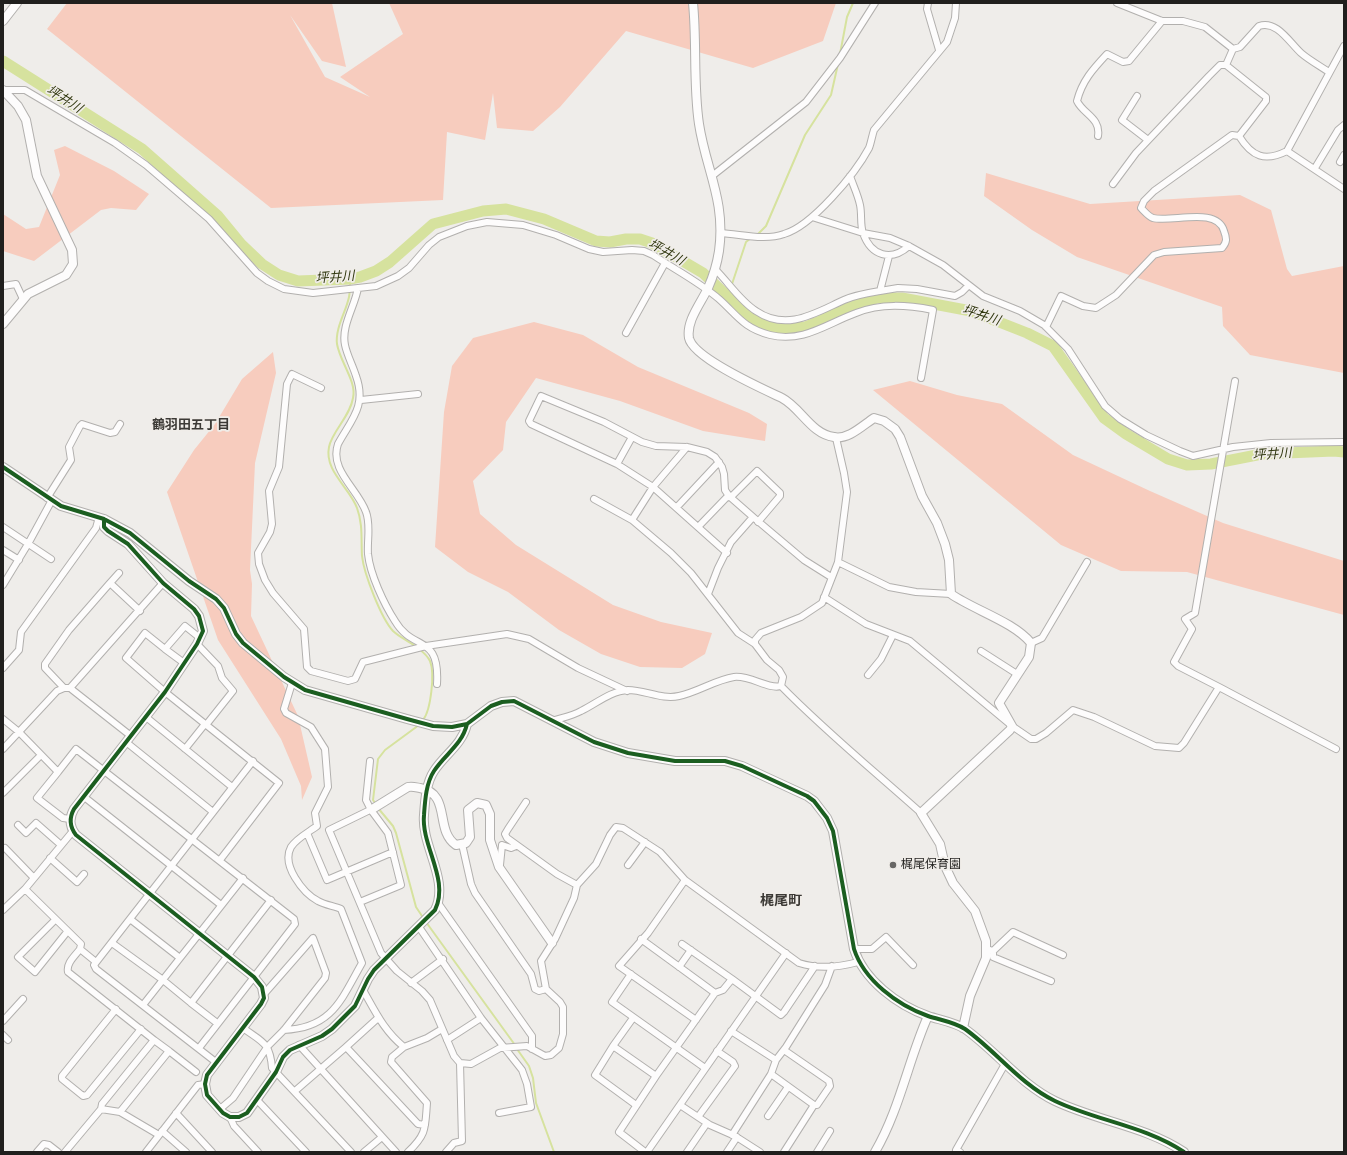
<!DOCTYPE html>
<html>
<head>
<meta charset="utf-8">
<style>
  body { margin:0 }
  #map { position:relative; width:1347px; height:1155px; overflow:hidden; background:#efedea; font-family:"Titillium Web",sans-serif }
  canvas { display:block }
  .frame { position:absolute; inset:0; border:4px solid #201f1d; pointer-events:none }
</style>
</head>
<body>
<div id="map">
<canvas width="1347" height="1155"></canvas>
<div class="frame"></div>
</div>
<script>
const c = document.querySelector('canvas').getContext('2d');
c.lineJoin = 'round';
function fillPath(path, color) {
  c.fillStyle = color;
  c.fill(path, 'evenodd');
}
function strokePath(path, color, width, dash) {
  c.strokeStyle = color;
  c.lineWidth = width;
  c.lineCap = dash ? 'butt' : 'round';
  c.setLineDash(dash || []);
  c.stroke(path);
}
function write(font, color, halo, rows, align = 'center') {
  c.font = font + ' "Titillium Web","Noto Sans JP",sans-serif';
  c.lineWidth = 3.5;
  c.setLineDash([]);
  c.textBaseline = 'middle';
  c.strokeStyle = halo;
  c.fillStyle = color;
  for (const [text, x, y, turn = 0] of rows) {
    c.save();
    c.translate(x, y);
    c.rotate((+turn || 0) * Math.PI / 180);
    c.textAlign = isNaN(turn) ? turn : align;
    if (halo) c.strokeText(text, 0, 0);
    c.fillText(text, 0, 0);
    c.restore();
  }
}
fillPath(new Path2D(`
  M67,3h265l14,64 -24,-6 -32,-46 35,62 45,20 -30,-20 63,-43 -14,-31h447l-13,38 -70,27 -127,-37 -66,76 -27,24 -36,-3 -4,-35 -8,47 -38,-8 -4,68 -172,8 -224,-179z
  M65,146l49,25 35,23 -13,16 -25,-2 -10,2 -67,51 -31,-10v-37l23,15 13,-2 21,-52 -6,-25z
  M986,173l104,31 150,-9 31,15 16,59 5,7 52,-10v107l-94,-18 -27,-29 -1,-19 -145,-50 -45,-27 -48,-34z
  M534,322l49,13 55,32 111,46 18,11 -2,17 -62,-10 -83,-30 -84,-23 -30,44 -3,28 -30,31 7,33 36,31 97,60 48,17 51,11 -7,21 -23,14 -42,-1 -39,-13 -42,-24 -51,-38 -40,-20 -33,-25 9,-135 8,-46 21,-28z
  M273,352l3,21 -21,90 -5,107 2,14 -1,32 47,100 14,61 -10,23 -1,-14 -20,-47 -63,-99 -51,-148 27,-42 21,-26 27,-45z
  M910,381l47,14 45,9 71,51 77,36 73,32 121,38v54l-157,-43 -66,-1 -60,-26 -188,-155z`), '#f7ccbe');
strokePath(new Path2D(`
  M840,54l7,-37 6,-14
  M757,235l9,-9 39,-91 26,-40 7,-31
  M350,279c0,6 0,13 -1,18 -3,15 -14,31 -12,47 3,18 20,38 16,54 -3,19 -21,33 -24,49 -5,24 21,41 28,61 6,16 4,32 5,48 2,18 19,62 31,75 6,6 16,10 22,15
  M728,296l18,-54 5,-4
  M419,649c4,3 9,8 11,12 5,12 1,49 -7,59
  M376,804l-3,-4 5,-41 7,-9 34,-25
  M378,808l15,18 3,7 20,74 8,12
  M426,922l89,123
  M517,1049l12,17 4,12 3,25 18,49`), '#d6e29e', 2);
strokePath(new Path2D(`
  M3,61l139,88 76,67 23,28 21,20 17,11 19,6 52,-2 10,-2 16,-6 14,-9 43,-38 50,-13 23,-2 38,10 52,22 14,1 16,-3h14l12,4 51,30 42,40 13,9 22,7 25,-2 15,-6 28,-14 29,-9h25l69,13 56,22 26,13 51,72 22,16 42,25 19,6 24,-1 51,-10 72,-3 10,1`), '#d6e29e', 11);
const street = new Path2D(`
  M928,3l-1,6 12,41
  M1117,3l45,18h21l22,6 28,22 7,-2 19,-21c18,-6 30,16 42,27 8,7 19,13 28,19
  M1233,49l-7,16 40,32v4l-27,35
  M3,90h22l90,53 31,22 63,54 48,54 11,8 16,8 29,4 63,-7 22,-10 11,-8 20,-23 10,-8 28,-11 20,-4 36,3 33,10 33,14 14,3 29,-2 12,1 9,4c21,14 46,27 66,44 18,16 24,29 51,36 33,8 56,-11 86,-22 25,-10 51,-8 77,-3l-12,68
  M1137,96l-15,24 26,20
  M1098,136c3,-18 -15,-22 -21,-35 5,-20 16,-32 30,-47l16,8 6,-1 33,-40
  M1287,151l57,38
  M1340,162l4,-7
  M1315,168l23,-38 6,-5
  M712,176l94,-74 34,-44 35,-55
  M850,176c3,9 8,19 10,29 2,9 0,20 3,28 8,23 28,29 46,13
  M1113,184l23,-31 73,-77 11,-11h6
  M812,217l51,16 27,5 19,8 34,19 40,31 37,15 24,14 24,24 37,57 15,13 26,16 34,16 13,5 40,-9 38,-4 73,-1
  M720,233c21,1 44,8 64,1 28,-8 71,-60 85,-86 2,-5 3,-12 5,-18l73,-88 8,-24 1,-15
  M715,269c14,14 25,32 41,42 31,21 59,2 88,-11 11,-5 24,-7 36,-9l9,-35
  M3,286l13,-2 7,15
  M358,288c-3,18 -17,38 -13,57 2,10 8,21 11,31 11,30 -5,44 -18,68 -9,26 20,45 28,68 5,13 1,28 2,42 2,20 16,50 27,67 18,31 45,12 42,63
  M880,291l18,-3 19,1 38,7 7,-4 6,-6
  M1046,327l15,-31 22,10 13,2 20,-13 38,-40 10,-3 58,-4c5,-6 5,-9 2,-17 -7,-25 -53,-8 -71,-13 -4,-1 -9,-7 -12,-10l3,-7 10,-10 78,-56 7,1c13,21 26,26 48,15l57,-105
  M626,333l39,-70
  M321,388l-29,-14 -5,10 -8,83 -10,24 3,33 -2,8 -12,21 1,11 6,16 8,13 31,36 3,38 4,4 37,10 7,-2 8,-17 63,-16 81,-12 22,5 49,29 49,23
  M361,400l57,-6
  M617,464l15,-27
  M47,498l24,-38 -2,-13 11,-21 2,-2 28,9 5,-1 5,-8
  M594,499l38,21 39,33 20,20 47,60 17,11 12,16 12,10 4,7 -2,9
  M677,507l42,-45
  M632,520l21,-33 34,-40
  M699,526l27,-28 7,-3 24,-24 23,22v3l-22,26
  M3,527l48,32
  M3,550l16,10
  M727,553l-74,-66 -36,-23 -86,-40 -2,-3 12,-25 63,26 38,20 14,4 31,1 20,5 8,5 7,10 2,7 1,16 4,6 24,21
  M838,562l51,25 27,5 35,2
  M119,573l-9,10 30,28
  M3,585l25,-41 24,-44
  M708,594l10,-26 13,-26 22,-25 51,43 27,17
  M824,597l42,27 44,17 102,85 19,13h5l10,-6 27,-23 21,7 61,29 24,2 5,-5 35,-56 117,62
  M1031,643l11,-5 45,-76
  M197,644l21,22 4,12 11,13 -27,34
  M755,644v-4l6,-7 40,-16 21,-14 16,-41 9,-70 -3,-19 -8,-35
  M165,649l-20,-16 -19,25 39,34 114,91 -59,77
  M981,651l36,23
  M184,663l-19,-14 20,-23 15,12
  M3,668l16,-18 2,-18 75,-104 3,-11
  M868,675l13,-16 12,-24
  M781,686c44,45 93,85 140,127
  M1219,687l-41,-21 -4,-4 18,-33 -7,-10 10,-6 40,-232
  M64,688l-19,-20v-4l24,-34 41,-47
  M70,688l93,-105
  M146,717l86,70
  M3,719l16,13 39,40 -21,26 26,20 7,1
  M552,721c9,-3 20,-5 29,-10 15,-7 29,-20 47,-21 17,0 34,10 51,6 19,-4 36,-16 55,-19 16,-2 35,13 47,9
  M126,742l87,70
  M3,749l54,-58 7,-3h6l61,48
  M185,749l20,-25
  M58,772l18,-23 218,170 1,5 -96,124
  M3,793l38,-38
  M83,796l138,109
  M526,802l-18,27 -3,5 2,4 50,36 20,11
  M374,808l-45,22 52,123 16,18 25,20 8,9 24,56 6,7 11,1 29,-16 27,-2 18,10 6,-1 8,-7 4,-14v-27l-3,-5 -14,-13 -5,-28 14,-22 19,-41 3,-13 19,-21 14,-29 6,-8 7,1 37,24 25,28 114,83c19,6 41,4 59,-1
  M18,825l8,8 10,-10 25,22
  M307,833l20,47 66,-28
  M462,844l9,40 4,9 56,81 4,15 4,2 7,-2
  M5,848l29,30
  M50,858l27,24 7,-8
  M500,865l2,-20 9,3 5,-2
  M628,865l17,-23
  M685,880l-37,53 -29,33 77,54
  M25,889l56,55 -1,5
  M360,902l41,-17 -13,-52 -17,-23 -5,-10 4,-39
  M438,903l94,133v13
  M3,910l22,-21 48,-58
  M130,919l50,39
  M55,920l-37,37 17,15 32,-40
  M419,927l62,91 41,52 5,14 4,23 -32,6
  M641,939l74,54
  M112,943l51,37 28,23 80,-103
  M682,944l50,35
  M854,949h18l14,-12 27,28
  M987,949l6,2 20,-19 50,23
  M993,951v6l58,24
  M96,962l-16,-13c-5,7 -14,14 -12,23l86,68
  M679,967l12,-17
  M631,974l-19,28 93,66
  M411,983l32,-24
  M363,990c12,21 21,41 41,57
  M191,1003l26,20
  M143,1005l100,-127
  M116,1009l-54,67v3l21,17 4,-1 54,-66
  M378,1018l-32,29 72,77 7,1
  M3,1021l20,-22
  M243,1028c19,14 27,14 29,40l79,84
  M284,1030c48,-2 57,-30 78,-67l-21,-54c-7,-3 -16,-4 -23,-8 -15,-8 -37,-36 -27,-54 6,-9 18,-15 26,-21l-2,-13 13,-26 -3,-38 -14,-22 -25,-14 -2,-4 8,-26
  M731,1031l45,29
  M3,1035l5,5
  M447,1040l34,-22
  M299,1045l97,107
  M613,1046l20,-28
  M217,1063l-121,-94 -2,-4 159,-204
  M771,1074l43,31h3l13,-19 -1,-5 -45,-31
  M656,1076l59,-83 8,-3 9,-11 49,36 3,-3 31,-46
  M295,1091l51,-44
  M257,1100l49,52
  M636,1105l-41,-30 18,-29 43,30 -37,56 26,20
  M680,1105l30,20 25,11 25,16
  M101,1109l1,-5 52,-64 15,11
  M220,1109l13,-11 35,-52 16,-16 41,-52 1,-5 -13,-35 -49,56
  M120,1112l49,-61 27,21
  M176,1113l36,39
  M768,1116l20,-29
  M230,1117l4,9 24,26
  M698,1117l37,-51 -2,-4 -16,-11
  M162,1131l24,21
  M732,1135l39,-61 5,-14 10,-13 39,-62 7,-19
  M37,1152l7,-8 5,1 9,7
  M65,1152l36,-43 19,3 39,23
  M146,1152l52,-67 7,-1
  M364,1152l18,-15
  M408,1152c19,-18 17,-24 19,-49l-36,-41 1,-5 12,-10 23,-9 15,-9
  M446,1152l8,-9 8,-2 -2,-78
  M647,1152l139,-199
  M687,1152l20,-29
  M727,1152l10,-15
  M784,1152l30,-47
  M817,1152l13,-21
  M960,1152l-4,-2 49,-86`);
const secondary = new Path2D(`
  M693,3c4,40 0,81 6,121 7,46 27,77 20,127 -2,13 -6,26 -11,37 -7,15 -22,33 -19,50 4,20 74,51 93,60 19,10 29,36 52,39 14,3 28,-11 40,-19l10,3 11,8 5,8 22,59 15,27 8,21 4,16 2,34c23,16 63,28 80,49l-2,14 -30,46 13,23 -2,4 -89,83 19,31 5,22 8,17 22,28 11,30v17l-16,38 -7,32
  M3,21l14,-18
  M3,90l15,16 8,14 11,56 35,74 1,14 -7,11 -38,19 -25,30
  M3,467l58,39 43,13 26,14 59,48 27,18 8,9 12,26 7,9 41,34 21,13 102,29 26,7 19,1 15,-3 24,-18 11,-4 12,-1 80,41 34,11 47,8h50l17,5 65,30 7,5 13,17 6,13 21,118c10,31 43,56 74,67 12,4 26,6 37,13 31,22 55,55 90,72 42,20 90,25 129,51
  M104,519v8l4,4 20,13 35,39 31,26 5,7 4,15 -6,13 -32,48 -91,117c-5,9 -5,17 2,26l178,142 8,10 2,11 -3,6 -54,71 -2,9 2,11 16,18 7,4h9l8,-4 29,-41 7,-15 7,-7 32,-14 10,-7 23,-23 13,-27 6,-9 61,-60c15,-30 -14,-64 -11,-95 1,-14 2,-32 10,-44 11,-17 28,-26 33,-47
  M374,808l34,-21c4,-1 7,0 12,1 32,6 14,42 36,57l10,-2 4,-6 -2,-27 9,-7 9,2 4,9v26l9,27 53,76
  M875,1152c25,-43 33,-91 53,-136`);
strokePath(street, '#b2b0ae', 8);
strokePath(secondary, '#b2b0ae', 10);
strokePath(street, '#fdfcfc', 6);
strokePath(secondary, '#fdfcfc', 8);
strokePath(new Path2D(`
  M3,467l58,39 43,13 26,14 59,48 27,18 8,9 12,26 7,9 41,34 21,13 102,29 26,7 19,1 15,-3 24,-18 11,-4 12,-1 80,41 34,11 47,8h50l17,5 65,30 7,5 13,17 6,13 21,118c10,31 43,56 74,67 12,4 26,6 37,13 31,22 55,55 90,72 42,20 90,25 129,51
  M104,519v8l4,4 20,13 35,39 31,26 5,7 4,15 -6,13 -32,48 -91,117c-5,9 -5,17 2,26l178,142 8,10 2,11 -3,6 -54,71 -2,9 2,11 16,18 7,4h9l8,-4 29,-41 7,-15 7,-7 32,-14 10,-7 23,-23 13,-27 6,-9 61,-60c15,-30 -14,-64 -11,-95 1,-14 2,-32 10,-44 11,-17 28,-26 33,-47`), '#1b5e20', 4);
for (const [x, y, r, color] of [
  [893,865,4,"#686765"]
]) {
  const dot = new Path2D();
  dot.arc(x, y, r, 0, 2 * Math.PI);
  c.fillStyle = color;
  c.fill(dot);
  strokePath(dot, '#f0ede9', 1.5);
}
write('12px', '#201f1d', '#f0ede9', [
  ["梶尾保育園",901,865]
], 'left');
write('italic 13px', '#313810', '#f0ede9', [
  ["坪井川",64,100,32],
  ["坪井川",666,253,29],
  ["坪井川",335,278,-4],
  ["坪井川",981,316,18],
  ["坪井川",1272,455,-4]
]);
write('bold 13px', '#3c3a36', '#f0ede9', [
  ["鶴羽田五丁目",191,426]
]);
write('bold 14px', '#3c3a36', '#f0ede9', [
  ["梶尾町",781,902]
]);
</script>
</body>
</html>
